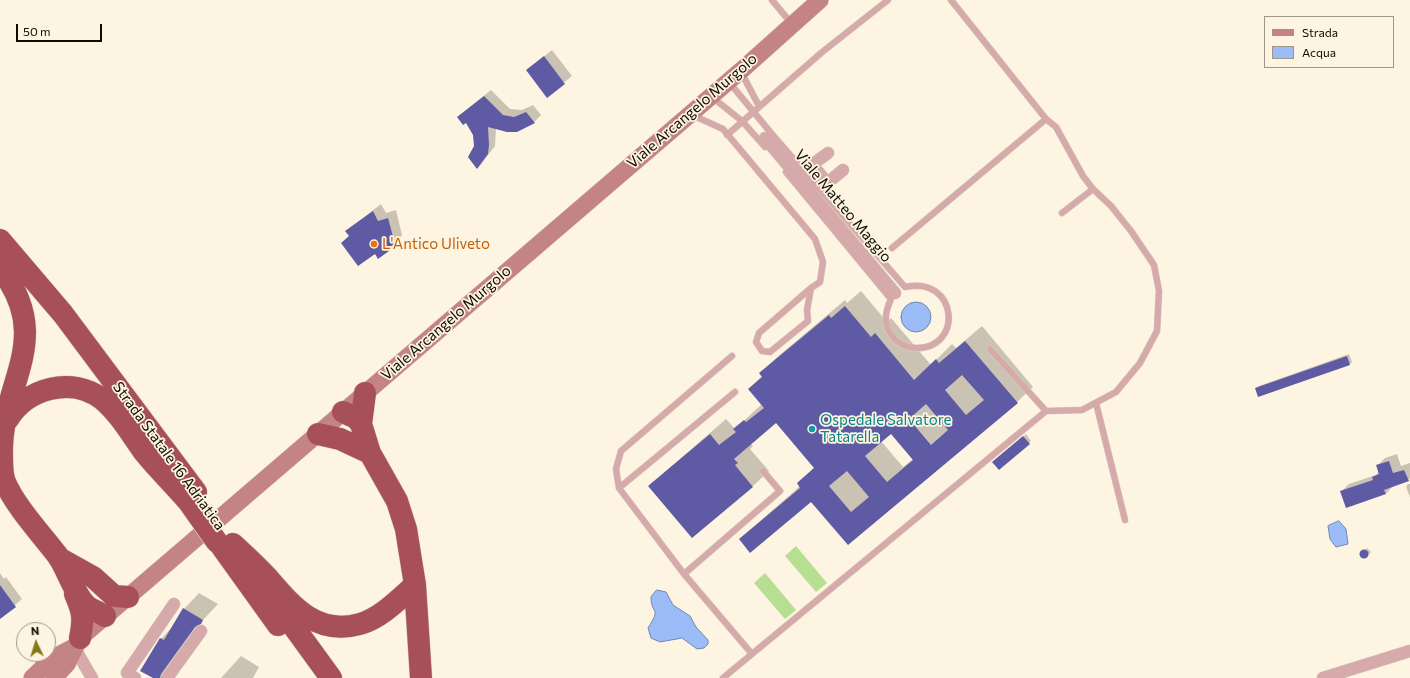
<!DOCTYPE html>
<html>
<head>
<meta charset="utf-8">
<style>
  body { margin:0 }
  #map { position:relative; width:1410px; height:678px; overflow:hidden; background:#fdf4e2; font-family:Commissioner,sans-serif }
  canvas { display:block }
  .legend { position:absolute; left:1264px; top:16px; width:130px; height:52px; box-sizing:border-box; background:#fdf4e2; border:1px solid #9e9789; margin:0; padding:5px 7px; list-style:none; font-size:12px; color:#0f0b03 }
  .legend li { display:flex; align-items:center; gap:8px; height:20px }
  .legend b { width:20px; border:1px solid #9e9789 }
  .north { position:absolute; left:16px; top:622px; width:40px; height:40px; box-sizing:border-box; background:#fdf4e2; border:1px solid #9e9789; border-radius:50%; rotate:356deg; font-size:11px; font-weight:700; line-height:16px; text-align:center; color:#0f0b03 }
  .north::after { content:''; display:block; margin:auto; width:14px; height:18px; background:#86771b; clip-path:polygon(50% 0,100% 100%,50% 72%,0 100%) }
  .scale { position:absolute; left:16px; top:24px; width:86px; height:18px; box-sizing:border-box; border:2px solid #0f0b03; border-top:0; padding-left:5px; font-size:12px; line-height:14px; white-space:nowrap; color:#0f0b03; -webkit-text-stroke:3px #fdf4e2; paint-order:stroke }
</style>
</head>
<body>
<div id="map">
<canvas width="1410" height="678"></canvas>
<ul class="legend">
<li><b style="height:5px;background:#c48486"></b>Strada</li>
<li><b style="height:11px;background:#9bbcf7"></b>Acqua</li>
</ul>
<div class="north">N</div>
<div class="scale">50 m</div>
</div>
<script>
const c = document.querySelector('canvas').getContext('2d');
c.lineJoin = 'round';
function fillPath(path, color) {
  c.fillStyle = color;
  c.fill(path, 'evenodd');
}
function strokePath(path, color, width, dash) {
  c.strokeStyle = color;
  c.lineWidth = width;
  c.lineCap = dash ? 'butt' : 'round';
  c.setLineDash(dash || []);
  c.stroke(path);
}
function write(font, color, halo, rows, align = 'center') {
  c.font = font + ' Commissioner,sans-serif';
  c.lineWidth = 3.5;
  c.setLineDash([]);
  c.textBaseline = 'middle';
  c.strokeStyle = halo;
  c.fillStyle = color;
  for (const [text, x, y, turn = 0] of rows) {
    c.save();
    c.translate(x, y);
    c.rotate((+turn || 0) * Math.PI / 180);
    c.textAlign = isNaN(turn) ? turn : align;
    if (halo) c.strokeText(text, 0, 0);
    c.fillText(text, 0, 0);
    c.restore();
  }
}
fillPath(new Path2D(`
  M796,546l31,37 -11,9 -31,-36z
  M765,573l31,37 -11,9 -31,-36z`), '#b7df92');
const water = new Path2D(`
  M901 317a15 15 0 1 1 30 0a15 15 0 1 1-30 0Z
  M1339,521l7,8 2,15 -12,3 -6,-8 -2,-13z
  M657,590l9,2 7,13 17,11 6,11 12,13v4l-4,4 -7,1 -15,-11 -22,4 -9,-4 -3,-10c14,-22 3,-12 3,-31z`);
fillPath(water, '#9bbcf7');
strokePath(water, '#7187ae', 1);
fillPath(new Path2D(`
  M552,50l20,26 -25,20 -20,-26z
  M491,90l19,19 12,1 11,-5 8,10 -7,7 -17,9 -21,-3 -1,18 -17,22 -4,-33 -8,-13 -8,-5z
  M381,204l5,9 10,-3 6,25 -6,7 -8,8 -13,3 -33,-10 8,-8 -4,-4z
  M861,291l26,31 4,-4 40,47 21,-21 4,4 26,-22 51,61 -16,15 -169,142 -37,-44 -71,39 60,-53 -2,-3 17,-16 -38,-45 -26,22 2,2 -3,3 19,22 -16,15 -60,51 -43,-51 16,-15 60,-52 9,10 27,-25 -13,-15 13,-13 -2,-2 16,-16 69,-58 2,3zM891,433l22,26 -10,8 -22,-26z
  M1349,354l3,8 -2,2 -91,32 -3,-8 3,-2z
  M1026,434l5,7 -2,2 -33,17z
  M1397,454l4,12 9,-3v15l-2,2 -15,6 -7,8 -45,-2 8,-8 27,-9 3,-4 -2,-5 8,-8z
  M1408,484h2v13l-4,-10z
  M1367,548l4,4 -5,6h-3l-2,-4z
  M0,573l4,6 2,-2 16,22 -22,19z
  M199,593l19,11 -15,16 -40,58h-8l6,-39 13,-14 10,-16z
  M241,656l18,11 -6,11h-32z`), '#0003');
fillPath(new Path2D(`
  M544,56l21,28 -18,14 -21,-28z
  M484,96l19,19 11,2 12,-5 9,11 -18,9h-10l-19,-5 1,18 -1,9 -11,15 -9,-12 6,-11 -1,-11 -7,-12 -3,2 -6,-8z
  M373,211l5,10 10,-3 7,26 -8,4 2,3 -11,8 -3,-5 -17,12 -17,-23 8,-7 -4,-5z
  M845,306l26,31 4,-4 39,47 22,-21 3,4 26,-22 53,62 -170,142 -37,-43 -61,51 -11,-14 61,-51 -3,-5 17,-15 -38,-45 -42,36 4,4 -3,2 18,22 -61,51 -44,-52 62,-52 9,11 17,-13 -3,-3 11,-9 2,2 18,-14 -16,-19 14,-12 -3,-4 70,-58 2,3zM962,375l22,25 -18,15 -21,-25zM926,404l22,26 -17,15 -22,-26zM891,434l22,26 -26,22 -22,-26zM847,471l22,26 -18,15 -22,-26z
  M1347,356l3,9 -92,32 -3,-9z
  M1023,436l7,8 -31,26 -7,-8z
  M1389,461l4,12 11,-3 5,11 -25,9 2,4 -40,14 -6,-17 33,-11 -1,-3 7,-3 -3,-9z
  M1359.5 554a4.5 4.5 0 1 1 9 0a4.5 4.5 0 1 1-9 0Z
  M0,585l16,22 -16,12z
  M183,608l20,12 -2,4 -6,3 -34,47 -1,4h-7l-13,-7 20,-33 4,2z`), '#5e5aa4');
const lane = new Path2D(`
  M772,0l19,23
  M741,72l18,34
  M729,82l42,51 134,154c53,-12 59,62 11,61 -9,0 -19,-5 -24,-12 -9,-12 -7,-24 -1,-37l-105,-127
  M712,97l30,24 23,26
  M692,115l31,14 92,110 8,23 -3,20 -9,6 -52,45 -3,9 6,9 8,1 38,-31 -1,-11 4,-22
  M727,135l94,-82 67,-53
  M1062,213l31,-24
  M892,248l154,-129
  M990,349l56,62
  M735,392l-116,96 65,86 68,80 294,-243 36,-1 34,-18 24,-29 17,-32 2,-40 -5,-26 -23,-34 -20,-25 -18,-17 -10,-13 -27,-49 -10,-8 -95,-119
  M1096,403l29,117
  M619,488l-3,-19 5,-18 111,-95
  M684,574l96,-83 -17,-20
  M723,678l29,-24`);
const street = new Path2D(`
  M765,138l130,155
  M817,161l11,-8
  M813,166l12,14
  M832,179l11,-9
  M74,647l18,31
  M135,678l-8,-5 47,-69
  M167,678l34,-47
  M1323,678l87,-27`);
const secondary = new Path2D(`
  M32,678l21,-20 21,-11
  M54,678l13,-14 13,-26 664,-570 76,-68`);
const highway = new Path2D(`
  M0,240l63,74 133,178
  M0,268c56,72 0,115 2,187 0,8 0,20 3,27 10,24 37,53 53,74 9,13 16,37 27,48 4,5 14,8 20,12
  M343,412l13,6 5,6 9,29 27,48 9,28 9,56 6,93
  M8,419c19,-31 64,-43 94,-20 17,14 29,35 42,53 13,16 29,32 43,48
  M361,424l4,-31
  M318,434l22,5 30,14
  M233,544c12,11 24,22 35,34 25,29 49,58 92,46 21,-6 39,-25 55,-39
  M222,547l56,78
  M59,558l34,19 21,19 14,1
  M75,594c8,18 9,24 5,44
  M275,601l56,77`);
strokePath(lane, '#d7cfbe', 7);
strokePath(street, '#d7cfbe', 13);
strokePath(secondary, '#d7cfbe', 18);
strokePath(highway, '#d7cfbe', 23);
strokePath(lane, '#d6aaaa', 6);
strokePath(street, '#d6aaaa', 12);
strokePath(secondary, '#c48486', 17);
strokePath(highway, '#a85057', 22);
const highwayBridge = new Path2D(`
  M188,501l29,41`);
strokePath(highwayBridge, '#d7cfbe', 23, []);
strokePath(highwayBridge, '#a85057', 22);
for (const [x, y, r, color] of [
  [374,244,4,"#e8710a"],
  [812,429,4,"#0f9aa8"]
]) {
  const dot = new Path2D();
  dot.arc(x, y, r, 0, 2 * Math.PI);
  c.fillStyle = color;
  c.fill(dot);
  strokePath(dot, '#fdf4e2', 1.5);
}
write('15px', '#0f0b03', '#fdf4e2', [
  ["Viale Arcangelo Murgolo",692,111,-41],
  ["Viale Matteo Maggio",843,206,50],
  ["Viale Arcangelo Murgolo",446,323,-41],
  ["Strada Statale 16 Adriatica",169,456,54]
]);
write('15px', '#c56008', '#fdf4e2', [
  ["L'Antico Uliveto",382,244]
], 'left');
write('15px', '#0d838f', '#fdf4e2', [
  ["Ospedale Salvatore",820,420],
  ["Tatarella",820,437]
], 'left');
</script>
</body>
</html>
